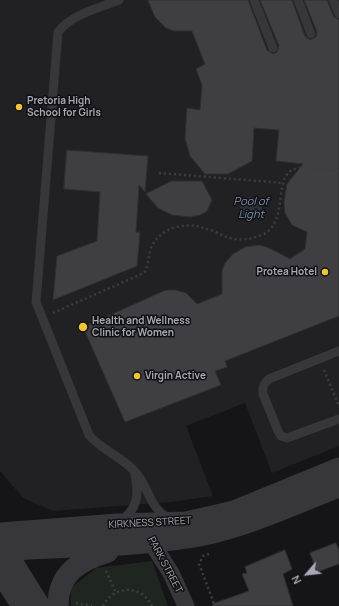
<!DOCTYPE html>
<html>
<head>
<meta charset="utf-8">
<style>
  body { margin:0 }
  #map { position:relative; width:339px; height:606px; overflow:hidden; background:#151416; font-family:Manrope,sans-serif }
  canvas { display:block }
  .north { position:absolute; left:287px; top:554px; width:40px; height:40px; -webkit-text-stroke:3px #100f11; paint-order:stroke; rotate:242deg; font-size:11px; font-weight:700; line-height:16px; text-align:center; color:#a7a9b6 }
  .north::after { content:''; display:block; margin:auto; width:14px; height:18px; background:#a7a9b6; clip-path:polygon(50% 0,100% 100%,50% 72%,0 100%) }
</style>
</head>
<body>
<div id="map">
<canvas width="339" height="606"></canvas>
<div class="north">N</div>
</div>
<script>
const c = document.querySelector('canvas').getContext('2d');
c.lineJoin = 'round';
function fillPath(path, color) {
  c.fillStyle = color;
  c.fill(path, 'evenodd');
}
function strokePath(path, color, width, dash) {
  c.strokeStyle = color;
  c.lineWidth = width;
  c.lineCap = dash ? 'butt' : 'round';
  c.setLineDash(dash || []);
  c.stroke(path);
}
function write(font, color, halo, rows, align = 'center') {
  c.font = font + ' Manrope,sans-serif';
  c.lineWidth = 3;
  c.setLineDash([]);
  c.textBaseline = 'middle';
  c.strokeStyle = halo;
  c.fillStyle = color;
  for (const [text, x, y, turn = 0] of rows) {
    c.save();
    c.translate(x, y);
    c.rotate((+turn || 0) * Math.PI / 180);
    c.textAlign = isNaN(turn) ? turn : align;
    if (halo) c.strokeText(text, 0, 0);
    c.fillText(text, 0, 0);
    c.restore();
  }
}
fillPath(new Path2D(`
  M0,0h339v446l-67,27 -27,-70 -59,23 27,70 -42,6 -118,9 -30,-13 -23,-27z`), '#212023');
fillPath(new Path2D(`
  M152,561l16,45h-97v-18l25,-20z`), '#1f2620');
fillPath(new Path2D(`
  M240 208a11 11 0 1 1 22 0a11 11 0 1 1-22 0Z`), '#2b313a');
const building = new Path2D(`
  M148,0h100l19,50 6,4 4,-2 2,-6 -19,-46h32l13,36 5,4 6,-3 1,-5 -13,-32h23l7,17 5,3v296l-114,45 2,6 -12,4 6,14 -96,37 -42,-95 83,-37h10l10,3 11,11 25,-10v-23l3,-8 8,-9 12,-7 15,-2 9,3 21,11 15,-10 2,-17 -15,-7 -7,-12 -1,-11 3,-18 16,-20 -27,-3 3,-31 -25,-2 -2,33 -24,13h-23l-15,-18 -5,-18 2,-30 13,2 2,-25 -6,-16 9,-5 -13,-33h-18l-8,-3 -11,-11z
  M67,150l81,6 -3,36 -6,-7 -3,47h4l-3,34 -84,34 4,-44 40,-15 3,-49 -36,-3z
  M172,181h30l10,19 -5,11 -7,4 -10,2 -18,-2 -14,-7 -12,-14z
  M336,543l3,7v14l-22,8 -7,-19z
  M285,550l7,19 -9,5 10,32h-80l-1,-2 37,-13 -7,-17 5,-1 -2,-6z`);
fillPath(building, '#3f3e43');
strokePath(building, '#2f2e32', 1);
strokePath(new Path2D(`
  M159,173l124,10
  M53,313l91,-40c6,-10 3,-22 11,-32 12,-16 34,-19 52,-12 8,2 15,7 23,9 11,3 22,1 32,-3 30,-14 7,-63 37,-67 13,-1 27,2 40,3
  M324,370l15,36
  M209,554l-6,2 -4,8 16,42
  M106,571l10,22
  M76,603l16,3
  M103,606c11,-21 38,-22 49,0`), '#3c3d42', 2.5, [2, 3]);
strokePath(new Path2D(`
  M119,0c-20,8 -47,14 -61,32l-22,270 53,133c13,16 35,22 48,39 13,16 12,34 32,44
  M254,0l19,48
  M298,0l13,34
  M333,0l6,14
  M339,351l-70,28c-5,4 -7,8 -6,15l15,37 3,5 6,2 52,-19
  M122,520c16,-12 17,-26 13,-45`), '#36363b', 9);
strokePath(new Path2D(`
  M149,532l2,10 20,31 15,33`), '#36363b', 17);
strokePath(new Path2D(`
  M0,533l117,-9 69,-2 48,-11 105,-43
  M0,542l40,64
  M0,551c62,-5 125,-3 187,-13 51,-7 104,-33 152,-51
  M0,572l22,34
  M58,606c0,-34 22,-45 50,-54`), '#36363b', 21);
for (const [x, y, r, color] of [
  [19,107,4,"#eec535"],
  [325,272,4,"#eec535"],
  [83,327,5,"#eec535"],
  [137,376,4,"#eec535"]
]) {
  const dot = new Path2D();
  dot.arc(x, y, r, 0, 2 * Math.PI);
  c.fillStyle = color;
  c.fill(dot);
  strokePath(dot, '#100f11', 1.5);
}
write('bold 10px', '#a7a9b6', '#100f11', [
  ["Pretoria High",27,101],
  ["School for Girls",27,113],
  ["Protea Hotel",317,272,"right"],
  ["Health and Wellness",92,321],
  ["Clinic for Women",92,333],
  ["Virgin Active",145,376]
], 'left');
write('10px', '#a7a9b6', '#100f11', [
  ["KIRKNESS STREET",150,523,-3],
  ["PARK STREET",165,565,62]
]);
write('italic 11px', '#7e93b1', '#100f11', [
  ["Pool of",251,202],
  ["Light",251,215]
]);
</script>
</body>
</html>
